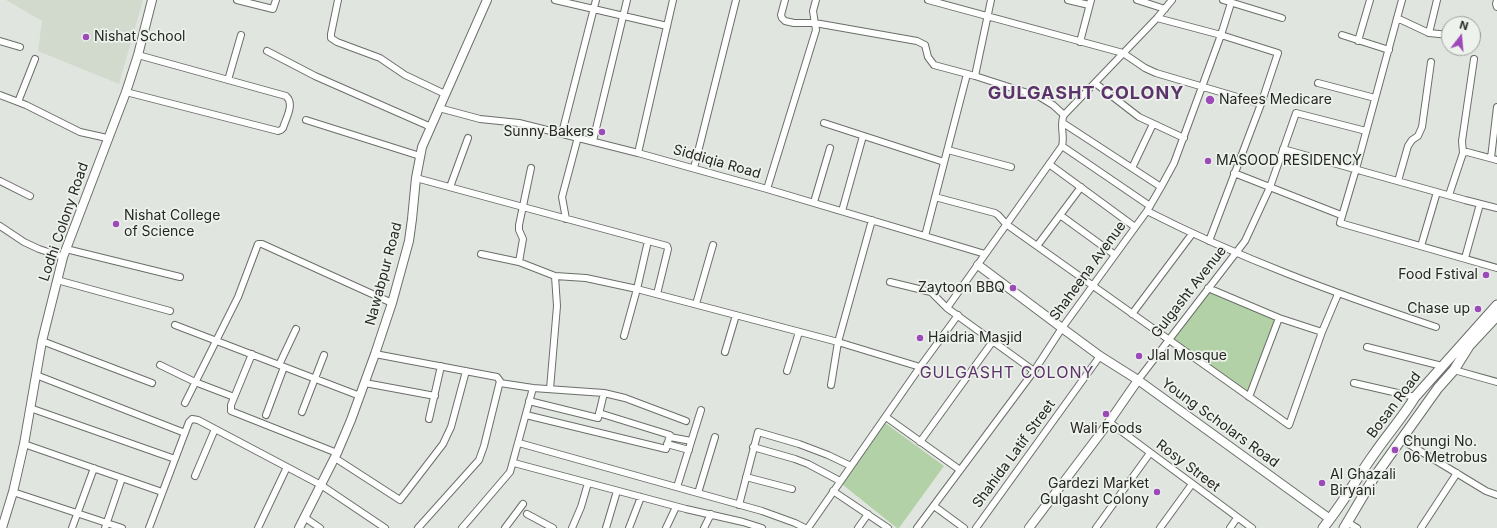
<!DOCTYPE html>
<html>
<head>
<meta charset="utf-8">
<style>
  body { margin:0 }
  #map { position:relative; width:1497px; height:528px; overflow:hidden; background:#e0e5df; font-family:Inter,sans-serif }
  canvas { display:block }
  .north { position:absolute; left:1441px; top:16px; width:40px; height:40px; box-sizing:border-box; background:#eef2ec; border:1px solid #9ea19c; border-radius:50%; rotate:16deg; font-size:11px; font-weight:700; line-height:16px; text-align:center; color:#252724 }
  .north::after { content:''; display:block; margin:auto; width:14px; height:18px; background:#9d4ab9; clip-path:polygon(50% 0,100% 100%,50% 72%,0 100%) }
</style>
</head>
<body>
<div id="map">
<canvas width="1497" height="528"></canvas>
<div class="north">N</div>
</div>
<script>
const c = document.querySelector('canvas').getContext('2d');
c.lineJoin = 'round';
function fillPath(path, color) {
  c.fillStyle = color;
  c.fill(path, 'evenodd');
}
function strokePath(path, color, width, dash) {
  c.strokeStyle = color;
  c.lineWidth = width;
  c.lineCap = dash ? 'butt' : 'round';
  c.setLineDash(dash || []);
  c.stroke(path);
}
function write(font, color, halo, rows, align = 'center') {
  c.font = font + ' Inter,sans-serif';
  c.lineWidth = 3.5;
  c.setLineDash([]);
  c.textBaseline = 'middle';
  c.strokeStyle = halo;
  c.fillStyle = color;
  for (const [text, x, y, turn = 0] of rows) {
    c.save();
    c.translate(x, y);
    c.rotate((+turn || 0) * Math.PI / 180);
    c.textAlign = isNaN(turn) ? turn : align;
    if (halo) c.strokeText(text, 0, 0);
    c.fillText(text, 0, 0);
    c.restore();
  }
}
fillPath(new Path2D(`
  M6,0h137l-24,84 -81,-33 4,-30z`), '#d1dacd');
fillPath(new Path2D(`
  M1208,288l71,30 -30,79 -81,-58z
  M881,420l63,46 -45,62h-2l-59,-47z`), '#b3d1a7');
const street = new Path2D(`
  M237,0l36,9 3,-9
  M338,0l-7,34v4l6,4 43,16 25,17 40,19
  M555,0l112,26
  M785,0l-4,15 1,3 3,3 9,2h21l102,18 8,4 3,12 6,8 41,11 65,21 13,8 11,10
  M928,0l195,53 22,15 11,5 105,31
  M1068,0l21,5
  M1137,0l28,9
  M1223,0l59,18
  M1402,0l-46,169 -16,54 157,45
  M1497,0l-1,4 1,3
  M1157,18l64,17 57,18 -17,51 -52,137
  M1397,18l32,15 20,2
  M1429,33l8,-33
  M1342,35l47,15
  M1473,35h4
  M0,41l20,6
  M1358,41l12,-41
  M1080,42l11,-42
  M267,51l48,25 116,51
  M975,76l16,-76
  M228,80l13,-45
  M1095,83l44,34 45,21
  M1318,83l57,15
  M126,92l152,39 3,-1 2,-2c3,-10 12,-24 3,-32l-148,-41
  M0,95l26,10 54,27 27,6
  M18,102l17,-43
  M439,108l41,11 39,4 119,30 129,36 218,65
  M306,120l114,36
  M824,123l120,39
  M1063,123l98,64
  M562,133l34,-133
  M593,141l34,-141
  M1062,146l88,60
  M1283,149l182,51 32,8
  M948,150l63,17
  M638,153l35,-153
  M1463,153l4,-1 30,8
  M1491,158l6,-51
  M1049,164l86,63
  M694,168l42,-168
  M1132,168l21,-44
  M1234,173l107,42
  M416,178l251,68 1,3 -11,45
  M0,181l30,15
  M1398,181l10,-35 4,-6 6,-4 4,-9 9,-65
  M450,187l18,-49
  M767,189l49,-159 -3,-19 3,-11
  M1449,195l14,-42 -1,-12 12,-82
  M935,197l60,16 3,2 8,9 283,201 33,-93 16,-38
  M814,202l16,-54
  M842,211l21,-75
  M1147,211c92,47 190,83 289,116
  M1060,215l55,40
  M566,219l-4,-22 16,-60
  M0,226l24,16 15,7 24,8
  M925,236l42,-162
  M1037,246l44,-59
  M1421,246l16,-54
  M66,249l114,28
  M481,254l38,8 36,14 31,2 51,11 201,53 82,25
  M1465,258l15,-54
  M519,262l4,-23 -4,-9v-5l12,-57
  M57,280l113,31
  M890,282l41,10 16,16 87,63
  M1208,288l71,30 43,14
  M696,304l17,-59
  M947,308l115,-162c3,-10 -3,-22 2,-31l93,-97 15,-18
  M1132,314l60,-80
  M175,325l185,71
  M624,336l13,-47 11,-48
  M42,341l110,42
  M1367,347l75,19
  M725,352l11,-37
  M252,354l-21,51v6l106,42
  M375,354l122,23 3,4 -16,65 -5,14 -61,68
  M160,365l35,17 39,15
  M279,365l17,-36
  M1454,370l43,12
  M787,371l12,-39
  M36,375l149,58
  M1138,380l107,-139 25,-54 26,-74 70,18
  M365,383l70,13
  M500,383l33,5 71,5 21,5 61,23
  M1354,383l61,14
  M831,385l7,-43 34,-122
  M550,389l7,-83 -2,-30
  M1249,397l30,-79
  M529,401l69,17 6,-25
  M185,403l53,-106 20,-53h4l130,59
  M30,408l145,51
  M302,412l22,-57
  M266,415l18,-48
  M526,415l140,34 4,-14 -71,-22
  M886,417l74,53
  M429,419l12,-53
  M1109,422l143,106
  M670,437l21,4
  M1402,440l84,51 11,4
  M920,442l73,-101
  M519,443l243,68 33,12 10,5
  M24,444l138,48
  M667,444l22,6
  M753,447l42,12 13,5 32,17
  M335,458l65,42 43,-56 8,-17 15,-56
  M514,463l172,46 57,13 19,6
  M195,476l20,-47
  M746,477l46,12
  M677,487l24,-77
  M833,491l55,37
  M13,492l109,36
  M698,493l17,-56
  M739,505l19,-73 41,12 29,11 23,11
  M934,506l30,22
  M527,514l26,14
  M304,517l16,11
  M1347,522l10,6
  M72,528l22,-60
  M105,528l17,-50
  M149,528l40,-106 3,-3 6,1 123,65 64,43
  M258,528l29,-61
  M462,528l48,-56 23,-84
  M505,528l18,-24
  M572,528l9,-21 7,-24
  M606,528l11,-37
  M629,528l12,-31
  M666,528l10,-21
  M704,528l7,-14
  M808,528l112,-161 38,-52
  M858,528l10,-14
  M917,528l117,-157 28,-43 85,-117 14,-24 13,-24 47,-128 10,-32
  M976,528l124,-172
  M1096,528l54,-75
  M1160,528l32,-44
  M1230,528l7,-10
  M1421,528l36,-55`);
const secondary = new Path2D(`
  M978,265l84,63 38,28 38,24 192,139
  M2,528l11,-36 11,-48 18,-103 21,-84 63,-165 12,-37 14,-55
  M299,528l38,-75 14,-33 24,-66 17,-51 17,-62 3,-22 4,-41 6,-31 65,-147
  M1029,528l80,-106 29,-42`);
const primary = new Path2D(`
  M1323,528c19,-23 33,-49 51,-74 13,-19 29,-37 41,-57l82,-92
  M1344,528l29,-49 65,-91 16,-18 15,-24 28,-30`);
strokePath(street, '#6a6f69', 8);
strokePath(secondary, '#6a6f69', 10);
strokePath(primary, '#6a6f69', 11);
strokePath(street, '#fff', 6);
strokePath(secondary, '#fff', 8);
strokePath(primary, '#fff', 9);
for (const [x, y, r, color] of [
  [86,37,4,"#9d4ab9"],
  [1210,100,5,"#9d4ab9"],
  [602,132,4,"#9d4ab9"],
  [1208,161,4,"#9d4ab9"],
  [116,224,4,"#9d4ab9"],
  [1486,275,4,"#9d4ab9"],
  [1013,288,4,"#9d4ab9"],
  [1478,309,4,"#9d4ab9"],
  [920,338,4,"#9d4ab9"],
  [1139,356,4,"#9d4ab9"],
  [1106,414,4,"#9d4ab9"],
  [1395,450,4,"#9d4ab9"],
  [1322,483,4,"#9d4ab9"],
  [1157,492,4,"#9d4ab9"]
]) {
  const dot = new Path2D();
  dot.arc(x, y, r, 0, 2 * Math.PI);
  c.fillStyle = color;
  c.fill(dot);
  strokePath(dot, '#eef2ec', 1.5);
}
write('14px', '#252724', '#eef2ec', [
  ["Nishat School",94,37],
  ["Nafees Medicare",1219,100],
  ["Sunny Bakers",594,132,"right"],
  ["MASOOD RESIDENCY",1216,161],
  ["Nishat College",124,216],
  ["of Science",124,232],
  ["Food Fstival",1478,275,"right"],
  ["Zaytoon BBQ",1005,288,"right"],
  ["Chase up",1470,309,"right"],
  ["Haidria Masjid",928,338],
  ["Jlal Mosque",1147,356],
  ["Wali Foods",1106,429,"center"],
  ["Chungi No.",1403,442],
  ["06 Metrobus",1403,458],
  ["Al Ghazali",1330,475],
  ["Biryani",1330,491],
  ["Gardezi Market",1149,484,"right"],
  ["Gulgasht Colony",1149,500,"right"]
], 'left');
write('14px', '#252724', '#eef2ec', [
  ["Siddiqia Road",717,162,16],
  ["Lodhi Colony Road",64,222,-71],
  ["Shaheena Avenue",1088,271,-54],
  ["Nawabpur Road",384,274,-75],
  ["Gulgasht Avenue",1189,292,-52],
  ["Bosan Road",1394,405,-53],
  ["Young Scholars Road",1220,423,36],
  ["Shahida Latif Street",1014,454,-54],
  ["Rosy Street",1188,466,37]
]);
c.letterSpacing = '1px';
write('16px', '#5c336a', '#eef2ec', [
  ["GULGASHT COLONY",1007,373]
]);
c.letterSpacing = '0px';
c.letterSpacing = '1px';
write('bold 18px', '#5c336a', '#eef2ec', [
  ["GULGASHT COLONY",1086,94]
]);
c.letterSpacing = '0px';
</script>
</body>
</html>
